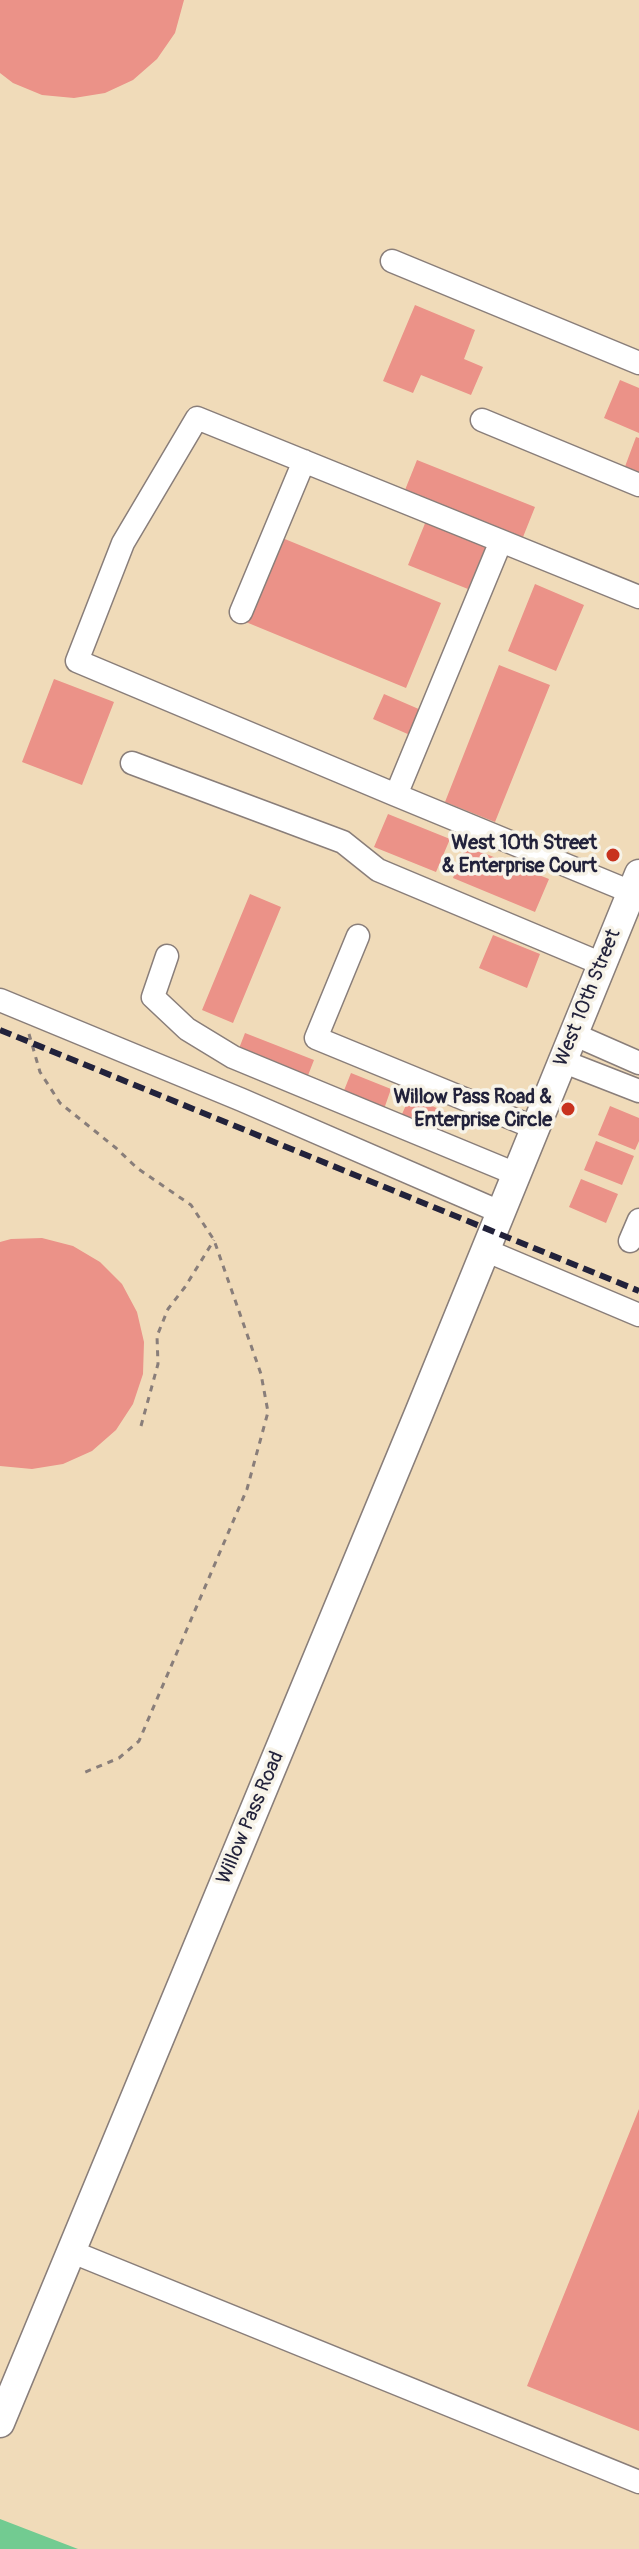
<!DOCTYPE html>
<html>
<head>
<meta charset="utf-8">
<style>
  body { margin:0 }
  canvas { display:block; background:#f0dbb9 }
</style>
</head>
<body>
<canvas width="639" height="2549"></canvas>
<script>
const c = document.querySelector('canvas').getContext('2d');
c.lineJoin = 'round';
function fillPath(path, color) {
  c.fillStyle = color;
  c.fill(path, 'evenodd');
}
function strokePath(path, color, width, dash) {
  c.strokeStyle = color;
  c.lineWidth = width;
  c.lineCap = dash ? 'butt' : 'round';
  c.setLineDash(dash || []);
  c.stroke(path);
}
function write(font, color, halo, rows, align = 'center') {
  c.font = font + ' Pangolin,sans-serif';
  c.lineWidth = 7;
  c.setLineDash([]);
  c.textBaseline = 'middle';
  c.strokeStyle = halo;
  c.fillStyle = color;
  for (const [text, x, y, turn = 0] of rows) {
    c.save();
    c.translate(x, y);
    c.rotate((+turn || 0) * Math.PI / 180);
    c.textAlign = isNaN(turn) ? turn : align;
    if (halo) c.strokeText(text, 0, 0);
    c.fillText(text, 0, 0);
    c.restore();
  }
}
fillPath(new Path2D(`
  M0,2519l78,30h-78z`), '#72cb91');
fillPath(new Path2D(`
  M0,0h184l-9,33 -18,26 -24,21 -28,13 -31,5 -32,-3 -29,-12 -13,-10z
  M415,305l60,25 -11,29 19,8 -12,28 -50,-20 -8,18 -30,-12z
  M620,380l19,8v45l-35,-15z
  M636,437l3,1v40l-16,-6z
  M417,460l118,47 -12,30 -118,-47z
  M426,521l60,25 -18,43 -60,-24z
  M275,535l166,68 -35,85 -165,-68z
  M535,584l49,21 -28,66 -48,-20z
  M499,665l51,20 -55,137 -50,-20z
  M54,679l60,23 -32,83 -60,-23z
  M384,694l37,16 -11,25 -37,-16z
  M388,814l62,25 -14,33 -62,-25z
  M466,846l83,33 -14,33 -82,-34z
  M250,894l31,13 -48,116 -31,-13z
  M493,935l47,19 -13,34 -48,-20z
  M245,1033l69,27 -7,18 -69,-27z
  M351,1073l40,16 -7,20 -41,-16z
  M410,1096l40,18 -11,25 -40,-18z
  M610,1106l29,12v23l-4,9 -37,-15z
  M596,1141l38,15 -12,29 -38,-15z
  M581,1179l37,15 -12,29 -37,-16z
  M42,1238l31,8 27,16 22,22 15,28 7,30 -1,32 -10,30 -17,26 -24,21 -29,13 -31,5 -32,-3v-224l11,-3z
  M639,2109v322l-112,-45z`), '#eb9288');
const minor = new Path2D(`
  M392,261l247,102
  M482,420l157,65
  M241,612l63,-151
  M132,763l211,79 35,28 224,94
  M396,795l-319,-134 46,-118 74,-125 304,123
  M631,892l-235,-97 105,-254 138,56
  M358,936l-42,102 219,90
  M167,956l-14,41 34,32 46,28 283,117
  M0,1000l242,100 258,112
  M573,1034l66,29
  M562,1061l77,30
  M630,1241l9,-21
  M485,1250l154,65
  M70,2251l569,231`);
const major = new Path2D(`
  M0,2423l419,-1010 220,-539`);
strokePath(minor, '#897e7a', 25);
strokePath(major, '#897e7a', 31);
strokePath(new Path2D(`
  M29,1034l11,38 20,31 56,45 21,20 54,37 23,35 47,134 7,38 -21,77 -108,252 -20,17 -36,15
  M141,1426l17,-62 -1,-28 11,-27 17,-22 29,-47`), '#897e7a', 3, [6, 6]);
strokePath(minor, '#fff', 22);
strokePath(major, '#fff', 28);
strokePath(new Path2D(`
  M0,1030l639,261`), '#22223b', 6, [12, 6]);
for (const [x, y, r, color] of [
  [613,855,8,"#c8321e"],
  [568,1109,8,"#c8321e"]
]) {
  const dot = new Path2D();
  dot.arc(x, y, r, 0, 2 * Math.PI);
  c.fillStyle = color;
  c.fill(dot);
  strokePath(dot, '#f7f3e8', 3);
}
write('bold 20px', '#22223b', '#f7f3e8', [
  ["West 10th Street",597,844],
  ["& Enterprise Court",597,867],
  ["Willow Pass Road &",552,1098],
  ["Enterprise Circle",552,1121]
], 'right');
write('20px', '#22223b', '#f7f3e8', [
  ["West 10th Street",588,998,-68],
  ["Willow Pass Road",251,1818,-67]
]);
</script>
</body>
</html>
